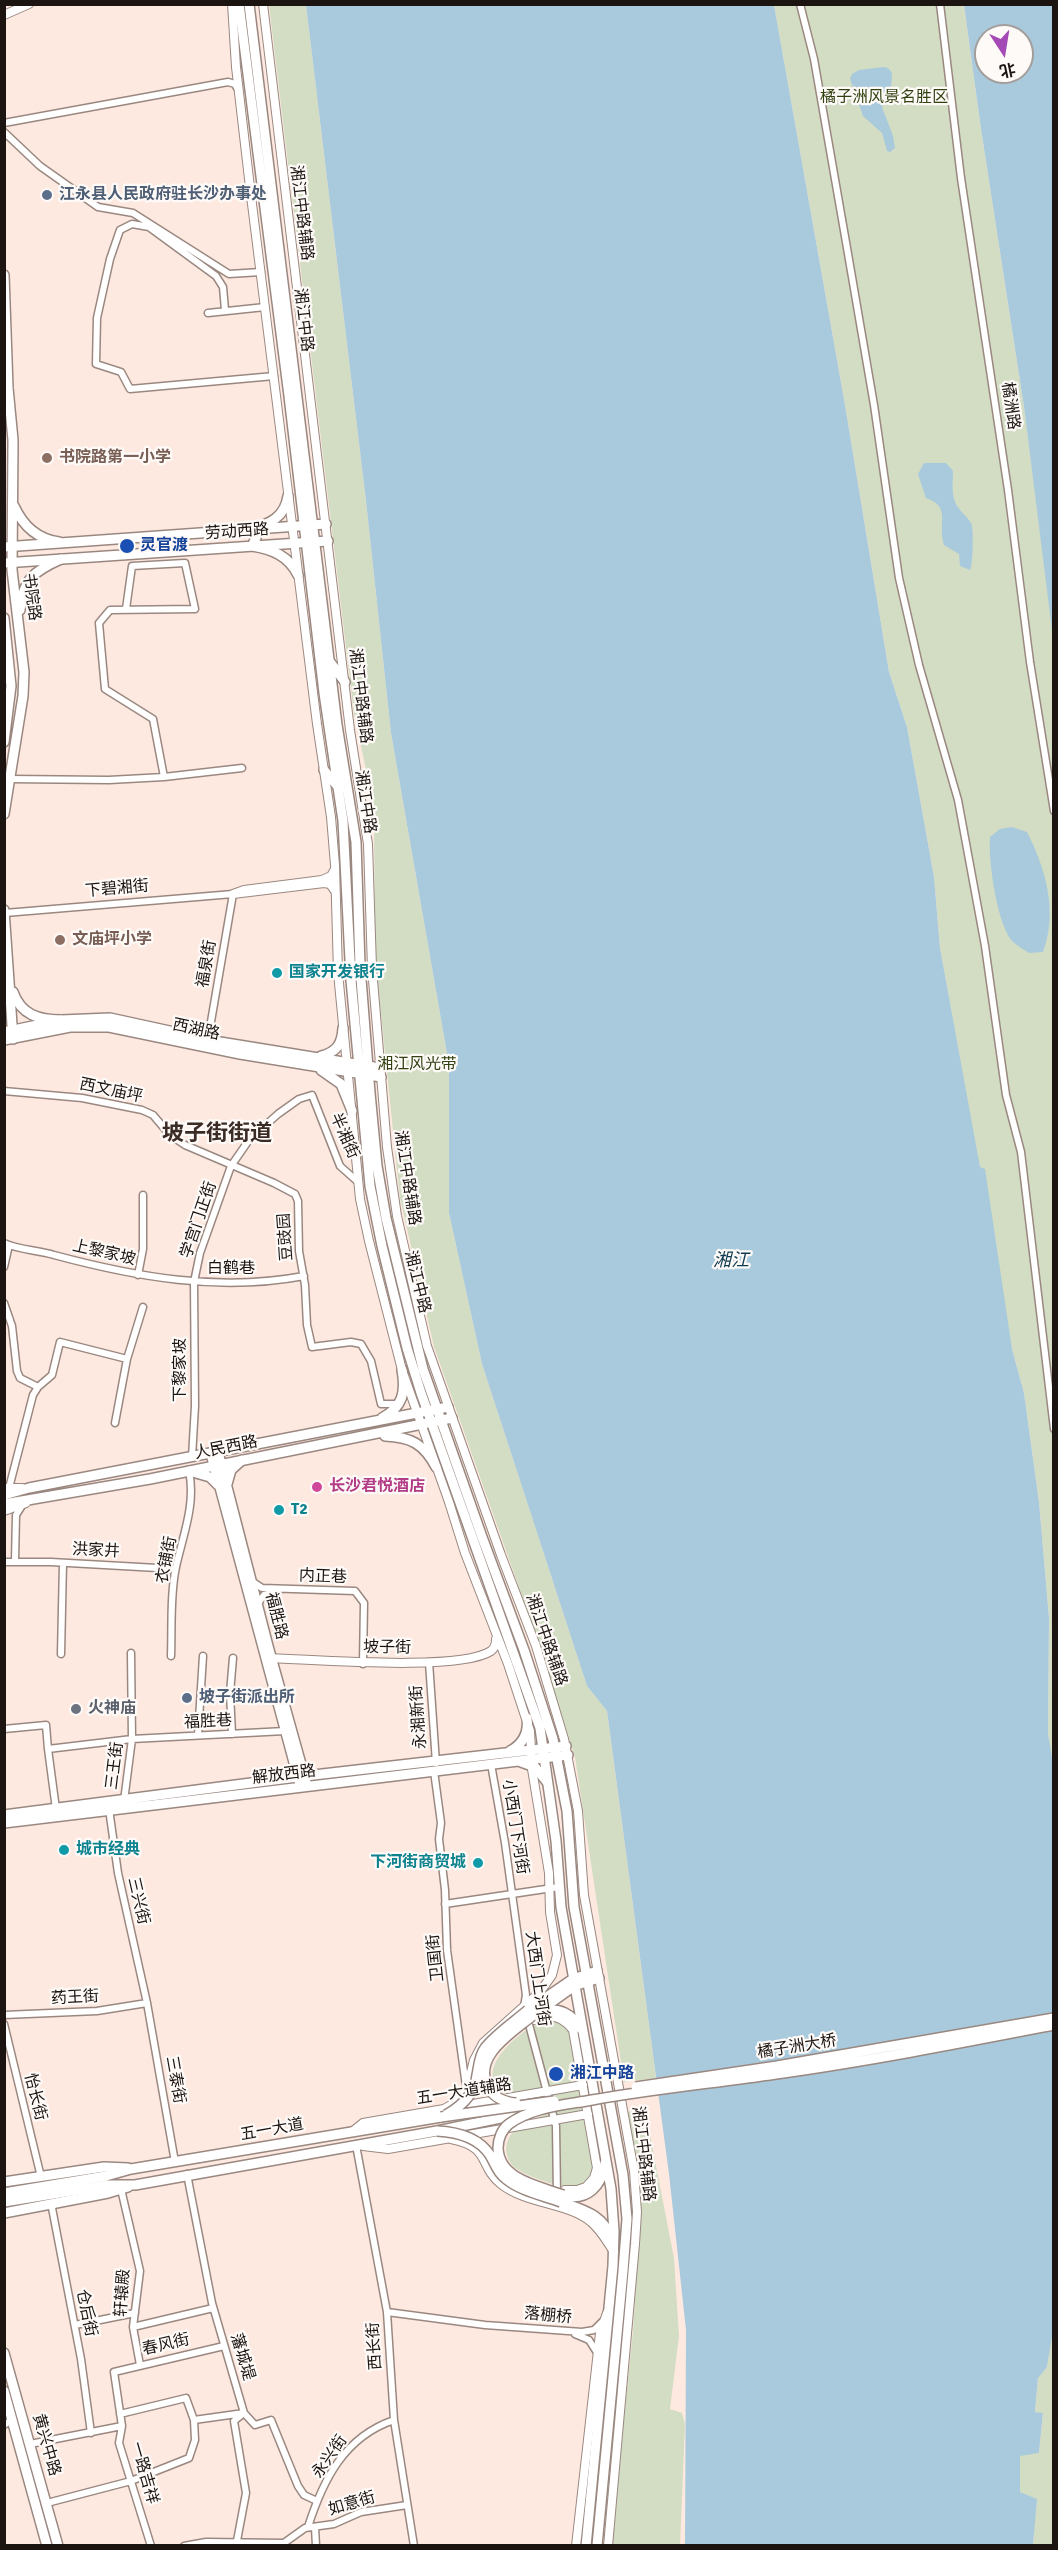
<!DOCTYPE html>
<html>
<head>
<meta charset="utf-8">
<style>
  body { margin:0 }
  #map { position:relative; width:1058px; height:2550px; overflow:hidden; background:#fee9e0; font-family:Signika,"Noto Sans SC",sans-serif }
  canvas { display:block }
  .frame { position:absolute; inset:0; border:6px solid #1b1411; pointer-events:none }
  .north { position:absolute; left:974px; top:24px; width:60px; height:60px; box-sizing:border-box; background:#fefaf8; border:2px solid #a39e9c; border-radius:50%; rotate:168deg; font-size:16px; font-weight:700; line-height:24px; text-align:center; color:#1b1411 }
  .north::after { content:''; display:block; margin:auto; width:21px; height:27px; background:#a44ab6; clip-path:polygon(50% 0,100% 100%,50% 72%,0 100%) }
</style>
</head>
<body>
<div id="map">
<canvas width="1058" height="2550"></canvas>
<div class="frame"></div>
<div class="north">北</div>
</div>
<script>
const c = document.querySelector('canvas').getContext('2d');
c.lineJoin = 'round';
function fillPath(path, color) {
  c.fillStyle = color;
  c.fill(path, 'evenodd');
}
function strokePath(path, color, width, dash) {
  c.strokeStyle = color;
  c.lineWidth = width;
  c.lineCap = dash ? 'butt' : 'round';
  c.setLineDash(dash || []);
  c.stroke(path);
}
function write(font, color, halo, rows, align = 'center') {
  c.font = font + ' Signika,"Noto Sans SC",sans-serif';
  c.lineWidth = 4.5;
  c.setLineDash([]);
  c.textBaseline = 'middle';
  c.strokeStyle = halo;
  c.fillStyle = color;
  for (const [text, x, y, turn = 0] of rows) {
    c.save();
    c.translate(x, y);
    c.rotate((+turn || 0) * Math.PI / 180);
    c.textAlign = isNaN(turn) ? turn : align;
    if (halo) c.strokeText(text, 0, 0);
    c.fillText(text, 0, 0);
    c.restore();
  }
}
fillPath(new Path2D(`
  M269,5h37l60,496 25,232 58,332v148l33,151 105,322 20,25 49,367 -32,4 -49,-325 -36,-113 -105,-297 -34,-149 -25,-242 -1,-150 -20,-92z
  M774,5h190l17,124 43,278 30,231 -1,1131 -5,-35 1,-116 -10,-116 -15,-109 -12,-44 -72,-401 -6,-71 -27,-150 -18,-55 -44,-267z
  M547,2019l12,2 10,11 25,135c-2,7 -5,15 -12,19 -14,6 -57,-10 -68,-19 -5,-5 -7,-10 -8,-17 1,-23 22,-27 39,-36l-3,-17c-12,-1 -27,0 -37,-5 -38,-21 22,-67 42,-73z
  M645,2109l29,149 5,78 -9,73 12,4 3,11 -5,121 -69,1 22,-215 7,-110 -1,-55 -13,-54z
  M1053,2324v221h-20l1,-10 -14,-43v-37l19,-2 4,-39 -8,-2 3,-35 9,-10z`), '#d2ddc3');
fillPath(new Path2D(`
  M306,5h468l71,400 44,267 18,55 27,150 6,71 40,219 5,2 27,180 12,44 15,109 10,116 -1,116 6,35v555l-7,43 -9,11 -3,34 8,1 -4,40 -19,3v36l17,7 -4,46h-348l1,-215 -17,-156 -62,-463 -20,-25 -105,-322 -33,-151v-148l-58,-332 -25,-232z
  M964,5h89v633l-29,-231 -43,-278zM986,36h36v36h-36z
  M883,67l5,1 4,5 -1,16 -6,8 -3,10 11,29 2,12 -5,4 -3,-1 -5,-18 -19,-17 -13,-37 2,-5 7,-4z
  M924,463h22l7,8c0,11 -2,22 3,33 4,8 11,12 15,19 3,5 2,42 -1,47l-10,-4 -1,-12 -15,-9c-7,-22 8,-38 -18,-47l-8,-24z
  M1012,827l15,5c19,37 31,80 16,120l-14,1c-5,-3 -11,-7 -16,-11 -16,-16 -25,-82 -23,-105l10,-8z`), '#a9cadd');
const minor = new Path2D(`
  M800,4l14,55 33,189 27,157 25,173 20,87 39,135 27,146 21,149 15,57 33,277
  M940,4l21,174 47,312 22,172 24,149
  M4,123l224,-41 7,2 2,4
  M4,132l36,34 58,41 35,6 96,61 32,-2
  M225,310l-2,-23 -7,-11 -67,-49 -17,-3 -12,6 -10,29 -13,59 -1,46 25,8 9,17 144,-13
  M208,313l57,-6
  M126,609l6,-43 53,-3 10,46 -85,1 -11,13 6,66 48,30 11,58
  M9,779l100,1 55,-3 78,-9
  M5,913l228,-19 -25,145
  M4,1091l78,7 60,12 11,5 17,20 15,10 89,38 21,11 3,7 1,50 6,34 2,40 5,22 39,-5 10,2 10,17 10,43h18
  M4,1243c15,7 34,7 50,12 82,22 165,37 250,21
  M4,1267l5,-22
  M138,1275l5,-26v-54
  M4,1303l8,23 5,45 3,7 18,9
  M115,1423l12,-64 16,-52
  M192,1457l3,-51 -1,-124 6,-29 31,-87 18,-26 29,-26 21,-15 13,-4 28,71 18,16
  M9,1488l24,-93 5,-8 14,-12 8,-33 67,17
  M15,1561l1,-46 7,-11
  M4,1562h47l124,7
  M253,1582l9,6 93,3 9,12 -1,61
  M257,1605l7,-10 13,-3
  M61,1654l2,-91
  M171,1656c1,-28 -1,-62 5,-89 7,-32 20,-63 13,-96
  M429,1662l7,101
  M4,1729l42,-4 2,24 84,-10 153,-8
  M232,1734l-2,-41 3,-35
  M198,1735l5,-79
  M48,1749l8,60
  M491,1764l14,79 21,152 -2,12
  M434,1771l7,52 -2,16 6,51 2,60 19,136
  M124,1801l8,-62 -1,-86
  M109,1809l9,64 29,130 28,159
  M445,1904l114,-17
  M4,2015l93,-4 50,-8
  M527,2017l29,109 1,69
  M4,2024l37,153
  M356,2145l31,167 7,108 20,126
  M187,2174l25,129 32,110 -10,8 12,72 -10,53
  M121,2189l19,82 -7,56 7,38
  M54,2204l-2,4 29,151 10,74
  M387,2312l98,13 97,7 12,-2 9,-9
  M75,2325l60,-12
  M133,2327l80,-19
  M575,2334l14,6 9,14
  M120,2414l66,-16 8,22
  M4,2425l8,-5
  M30,2444l92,-18
  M47,2503l84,-22 58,-23 6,-18 -1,-20 50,-7 11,12 16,-5 27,66 6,9 13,6
  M308,2527c15,-47 36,-90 86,-107
  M315,2527l1,19
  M151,2546l-32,-103 3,-17 -8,-54 110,-26
  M184,2546l22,-4 78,1 21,-15 29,-4 27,-12 46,-7`);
const tertiary = new Path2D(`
  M232,4l4,63 15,129 66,528 14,93 4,48 3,108 22,226 9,42 33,129 47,132 16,51 43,111 22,67 2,38 17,104 1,39 7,43 -5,20 -12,17 -57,51 -9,17 -7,29 -11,13 -12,7
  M263,4l87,726 18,114 4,124 15,179 10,69 30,130 74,209 35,91 28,93 14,72 6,84 50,276 3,41 -2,32 -27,302
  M4,15l25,-11
  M335,869l-4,7 -9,4 -78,10 -11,4 91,-11 6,1 5,7
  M4,1488h18
  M4,1511l22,-8
  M266,1658c44,1 193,14 225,-7 4,-3 5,-7 5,-12
  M535,2020c15,-7 28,-4 38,10l24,138 -3,10 -8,9 -9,3h-12
  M353,2131l10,-8 220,-38
  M451,2139c41,8 27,27 50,45 25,20 68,19 90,38 10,8 16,20 23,30
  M363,2146l25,3 200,-35
  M576,2546l24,-213 7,-20`);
const secondary = new Path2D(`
  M288,496c-3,21 -18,28 -37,33l5,9 -4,8c20,3 37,10 46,29
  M4,547l322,-23
  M4,563l324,-22
  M4,1032l57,-12 49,-2 110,24 160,26
  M4,1040l66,-13h39l131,27 141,23
  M321,1056c16,-4 21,-12 22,-28
  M321,1070l20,14 11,27
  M218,1452l50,194 38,136
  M211,1454l88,327
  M189,1471l21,6 8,8
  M227,1484l4,-14 11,-10
  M510,1751c13,-7 19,-18 17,-33
  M521,1762l14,5 12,15
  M4,1815l301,-39 261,-30
  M4,1823l564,-68
  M4,2182l100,-15 24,1
  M4,2213l104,-20 20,-6
  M4,2353l54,193
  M4,2391l43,155`);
const primary = new Path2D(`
  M239,4l50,392 35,297 19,128 8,159 19,206 12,60 25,102 14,45 119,335 16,113 5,66 50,282 3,42 -1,35 -27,280
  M249,4l88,721 19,117 4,124 10,127 7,73 9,52 37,151 59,168 42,113 29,89 14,72 7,96 49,268 4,44 -4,52 -26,275
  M4,275l4,113 5,52 -1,130 12,102 -1,24 -19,118
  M14,506c9,20 23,33 45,36
  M20,610c3,-31 14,-39 41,-51
  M4,618l7,68 -7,56
  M330,662l15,20
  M324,770l14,17
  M4,910l9,129
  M13,992c8,23 26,28 48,28
  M382,1418c21,-11 24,-26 20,-48
  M385,1436c26,1 39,8 51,31
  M4,1495l25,-7 419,-81
  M4,1504l146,-25 302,-61
  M528,2010l45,-31 24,-8
  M543,2011c16,-4 29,3 38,18
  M532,2016l42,-30 25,-8
  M4,2193l102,-17 25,-7 310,-52
  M563,2195c24,7 39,-9 42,-32
  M4,2202l104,-17h27l302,-54 88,-18
  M561,2202c23,8 44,13 51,39`);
strokePath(minor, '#9a8880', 9);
strokePath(tertiary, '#9a8880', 10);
strokePath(secondary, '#9a8880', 12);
strokePath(primary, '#9a8880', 12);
strokePath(minor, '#fff', 6);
strokePath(tertiary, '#fff', 8);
strokePath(secondary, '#fff', 9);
strokePath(primary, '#fff', 9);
const primaryBridge = new Path2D(`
  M636,2087l141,-21 277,-48
  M516,2103c-12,-1 -22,-5 -28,-16 -16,-31 25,-55 44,-71
  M446,2115c16,-9 29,-21 31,-40 2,-9 2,-19 8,-27 11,-14 29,-26 43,-38
  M441,2117l113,-16
  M437,2131c21,1 41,6 53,24 5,8 7,17 15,23 15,13 37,17 56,24
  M563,2195c-24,-9 -64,-15 -65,-47 0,-9 4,-19 11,-24 23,-17 56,-19 83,-24 61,-11 123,-17 184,-26 93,-13 185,-31 278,-49`);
strokePath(primaryBridge, '#9a8880', 12, []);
strokePath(primaryBridge, '#fff', 9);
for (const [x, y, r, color] of [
  [47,195,6,"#5c6f8a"],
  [47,458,6,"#8d6e63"],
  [127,546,8,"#1a4fb4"],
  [60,940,6,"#8d6e63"],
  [277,973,6,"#0f9aa8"],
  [317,1487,6,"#d1479c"],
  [279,1510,6,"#0f9aa8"],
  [187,1698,6,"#5c6f8a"],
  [76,1709,6,"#6b7280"],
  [64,1850,6,"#0f9aa8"],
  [478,1863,6,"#0f9aa8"],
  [556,2074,8,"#1a4fb4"]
]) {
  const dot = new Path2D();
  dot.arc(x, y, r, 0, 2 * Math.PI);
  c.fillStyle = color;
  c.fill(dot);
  strokePath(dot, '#fefaf8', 2);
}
write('16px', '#314111', '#fefaf8', [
  ["橘子洲风景名胜区",884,98],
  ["湘江风光带",417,1065]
]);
write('bold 16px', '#4e5e75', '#fefaf8', [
  ["江永县人民政府驻长沙办事处",59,195],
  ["坡子街派出所",199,1698]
], 'left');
write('16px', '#1b1411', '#fefaf8', [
  ["湘江中路辅路",301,213,83],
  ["湘江中路",303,320,83],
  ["橘洲路",1010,406,82],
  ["劳动西路",237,532,-4],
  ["书院路",31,597,82],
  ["湘江中路辅路",360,696,83],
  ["湘江中路",365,802,81],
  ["下碧湘街",117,889,-5],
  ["福泉街",207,964,-80],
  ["西湖路",196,1030,12],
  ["西文庙坪",111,1091,12],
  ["半湘街",344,1136,66],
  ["湘江中路辅路",407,1178,81],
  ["学宫门正街",199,1220,-71],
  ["豆豉园",286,1237,-94],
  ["上黎家坡",104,1253,13],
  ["白鹤巷",231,1269],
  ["湘江中路",417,1282,76],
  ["下黎家坡",181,1370,-90],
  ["人民西路",226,1448,-11],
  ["洪家井",96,1551,3],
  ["衣铺街",167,1560,-79],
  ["内正巷",323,1577,2],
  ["福胜路",276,1616,76],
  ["湘江中路辅路",546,1640,71],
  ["坡子街",387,1648,1],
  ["永湘新街",419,1717,-94],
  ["福胜巷",208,1722,-3],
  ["三王街",115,1766,-83],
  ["解放西路",284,1775,-7],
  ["小西门下河街",515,1827,81],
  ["三兴街",138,1901,77],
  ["卫国街",436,1958,-96],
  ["大西门上河街",537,1979,82],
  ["药王街",75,1998,-3],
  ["橘子洲大桥",797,2047,-9],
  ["三泰街",175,2080,80],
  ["五一大道辅路",464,2092,-9],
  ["怡长街",35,2097,76],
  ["五一大道",272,2130,-10],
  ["湘江中路辅路",643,2154,83],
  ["轩辕殿",123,2293,-86],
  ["仓后街",86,2313,78],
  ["落棚桥",548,2316,5],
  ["春风街",166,2345,-13],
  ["西长街",375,2346,-94],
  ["藩城堤",242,2357,73],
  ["黄兴中路",46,2445,74],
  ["永兴街",330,2457,-55],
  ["一路吉祥",144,2473,74],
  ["如意街",352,2504,-16]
]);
write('bold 16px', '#785e54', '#fefaf8', [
  ["书院路第一小学",59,458],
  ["文庙坪小学",72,940]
], 'left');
write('bold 16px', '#164399', '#fefaf8', [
  ["灵官渡",140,546],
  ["湘江中路",570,2074]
], 'left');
write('bold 16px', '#0d838f', '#fefaf8', [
  ["国家开发银行",289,973],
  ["T2",291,1510],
  ["城市经典",76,1850],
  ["下河街商贸城",466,1863,"right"]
], 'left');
write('bold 16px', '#b23c85', '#fefaf8', [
  ["长沙君悦酒店",329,1487]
], 'left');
write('bold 16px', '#5b616d', '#fefaf8', [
  ["火神庙",88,1709]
], 'left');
write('italic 18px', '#103c51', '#fefaf8', [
  ["湘江",731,1261]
]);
write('bold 22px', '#3a2b25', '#fefaf8', [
  ["坡子街街道",217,1134]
]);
</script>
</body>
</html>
